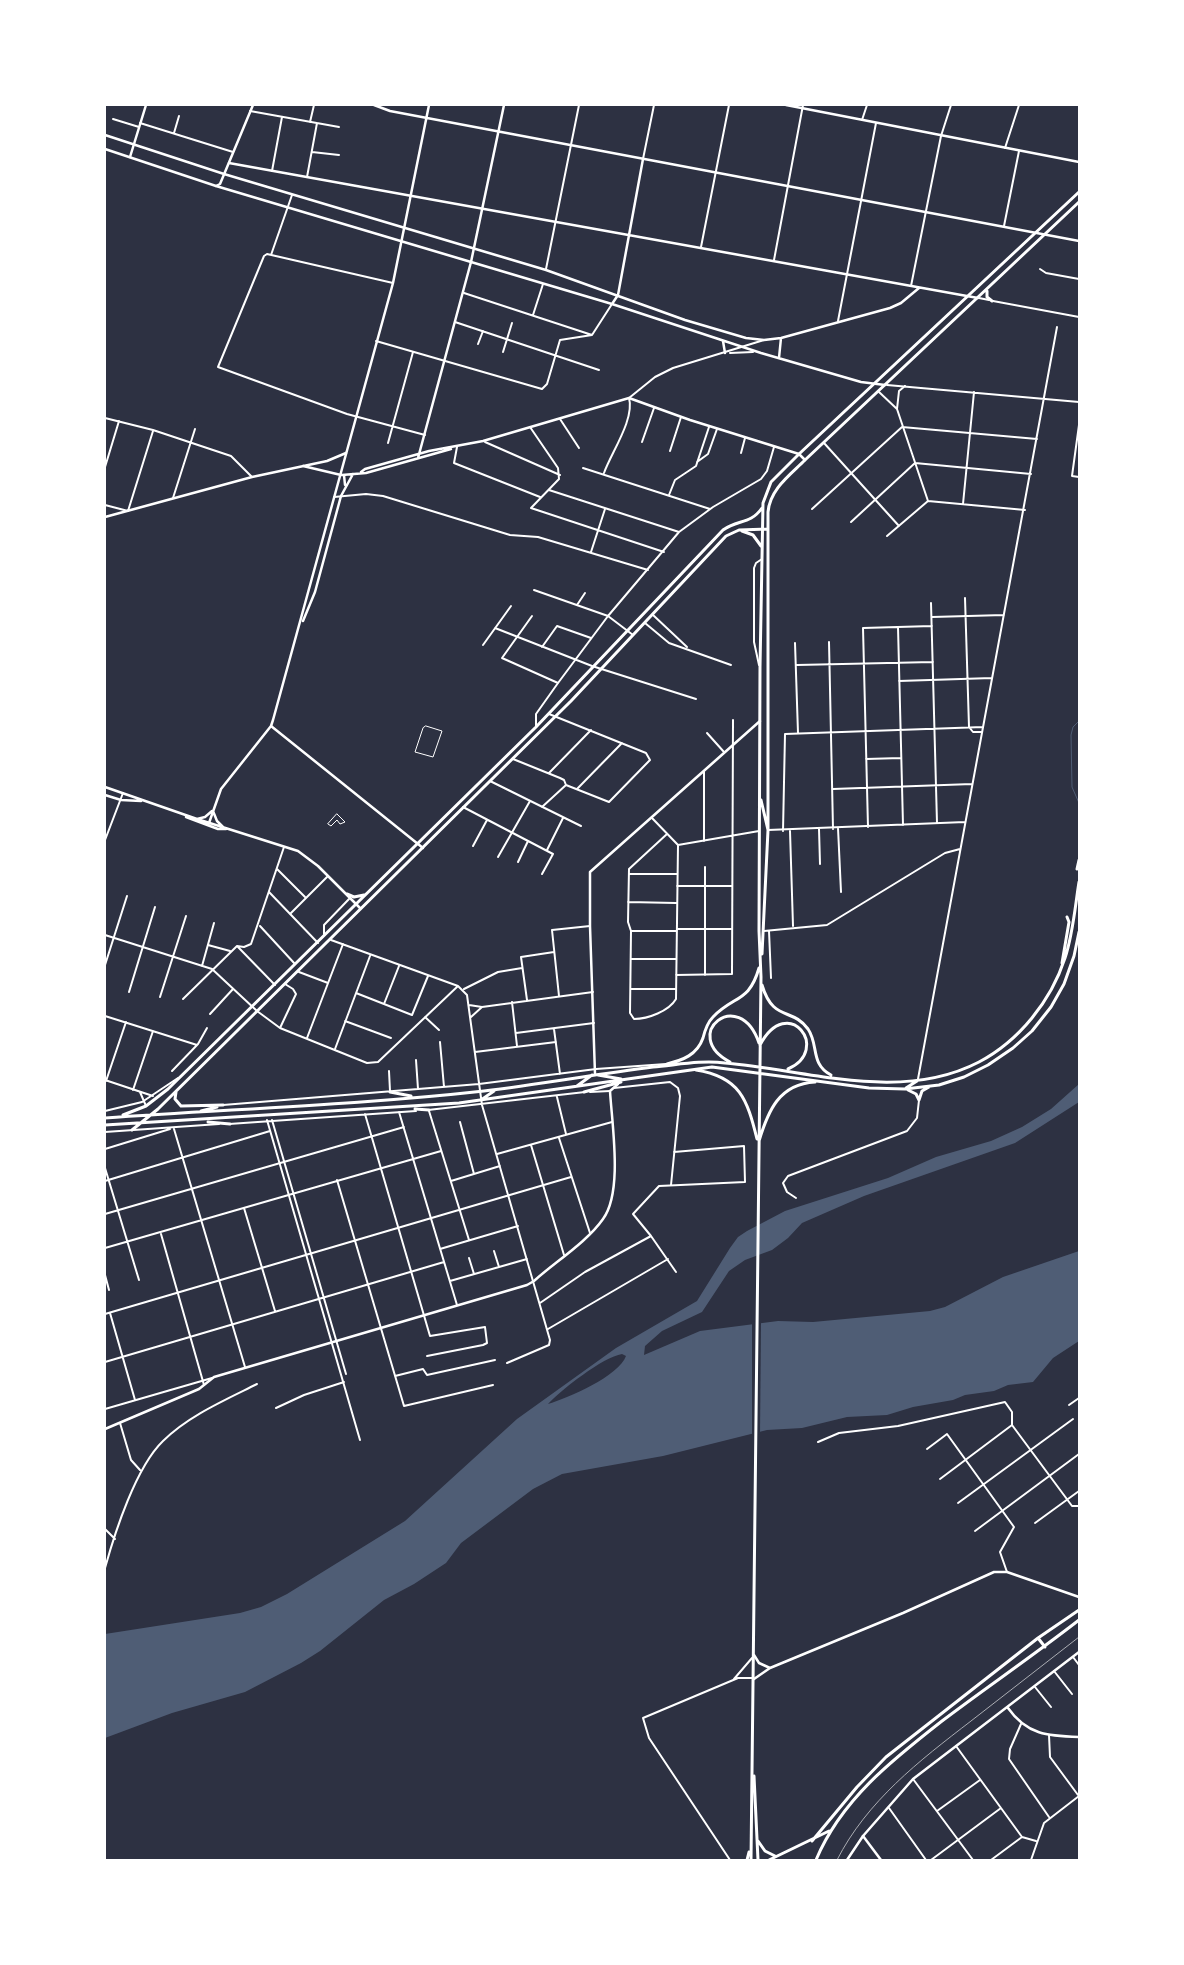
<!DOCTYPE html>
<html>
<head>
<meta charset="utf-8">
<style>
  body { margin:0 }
  #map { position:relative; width:1184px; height:1965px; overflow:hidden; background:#2d3142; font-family:"DM Sans",sans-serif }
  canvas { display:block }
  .frame { position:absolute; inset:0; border:106px solid #fff; pointer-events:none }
</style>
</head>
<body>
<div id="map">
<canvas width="1184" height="1965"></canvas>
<div class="frame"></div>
</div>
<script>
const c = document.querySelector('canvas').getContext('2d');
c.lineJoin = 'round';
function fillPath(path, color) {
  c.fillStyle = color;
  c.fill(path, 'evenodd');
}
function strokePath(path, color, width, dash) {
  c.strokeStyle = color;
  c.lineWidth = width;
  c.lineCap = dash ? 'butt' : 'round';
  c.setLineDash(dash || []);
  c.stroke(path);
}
fillPath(new Path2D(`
  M1079,1084v18l-64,41 -151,53 -62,27 -14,15 -16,12 -27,10 -16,11 -27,41 -40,19 -17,15 -1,9 56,-24 78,-10 35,1 117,-11 15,-4 58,-30 76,-26v90l-26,17 -20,24 -25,3 -14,6 -29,4 -12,5 -40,7 -26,8 -40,2 -45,11 -35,2 -104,26 -101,18 -29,15 -72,54 -15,20 -32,21 -30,16 -64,51 -19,12 -56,29 -73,21 -67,25v-104l135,-21 21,-6 26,-13 118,-73 112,-102 99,-71 81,-47 33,-53 8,-11 9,-6 38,-20 103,-33 48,-21 55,-16 31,-14 29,-18zM622,1354l4,2c-7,20 -58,42 -78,48 13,-14 55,-47 74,-50z`), '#4f5d75');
fillPath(new Path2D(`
  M761,1321l-1,113 -8,2v-114z`), '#2d3142');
strokePath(new Path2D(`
  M1079,721l-6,6 -2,8 1,52 7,16`), '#4f5d75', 1);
strokePath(new Path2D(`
  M426,726l16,5 -9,26 -18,-5 8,-24z
  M337,814l8,8 -5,2 -3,-4 -6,6 -3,-2z`), '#fff', 1);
strokePath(new Path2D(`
  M250,111l89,16
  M113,119l26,8
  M862,120l5,-15
  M310,122l4,-17
  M140,123l93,29
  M174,133l5,-17
  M1005,148l14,-43
  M312,152l27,3
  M643,159l11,-54
  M272,171l10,-54
  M307,177l10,-54
  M1004,226l15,-75
  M701,247l28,-142
  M271,255l21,-60
  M774,260l29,-155
  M546,269l33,-164
  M1040,269l6,4 33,6
  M393,283l-126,-29 -3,2 -46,111 129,47 78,21
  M911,286l30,-150 10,-31
  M464,293l128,42
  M979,298l10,2
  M993,301l86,16
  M533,315l10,-31
  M838,321l38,-198
  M455,322l144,48
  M376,341l166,48 5,-5 13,-44 32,-5 20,-31
  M478,344l5,-13
  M503,352l9,-29
  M730,353l23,-1
  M887,385l192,17
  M905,386l-6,5 -2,18 31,92
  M879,392l18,17
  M105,418l48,12 78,26 21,21
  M560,419l19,29
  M1079,425l-7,51 7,1
  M530,427l28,41 1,11 -28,29 133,44
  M485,442l75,33
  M642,442l12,-34
  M388,443l25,-91
  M824,443l75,83
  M457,447l-3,16 86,34
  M670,451l11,-34
  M741,453l4,-15
  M697,462l11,-8 9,-25
  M105,467l14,-46
  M583,468l127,41
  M604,473c7,-20 31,-54 25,-75l26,-21 18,-9 91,-28
  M549,490l130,42
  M669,495l6,-15 21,-14 13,-39
  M334,497l32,-3 17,2 127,39 28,2 110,33
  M173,498l22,-69
  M963,504l11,-112
  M105,505l23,6 25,-80
  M812,509l90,-82 135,12
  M851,522l64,-59 116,11
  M887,536l41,-35 97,9
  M591,552l14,-43
  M534,590l74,26 25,19
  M965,598l4,129
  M931,603l6,220
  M577,605l8,-12
  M653,615l34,32
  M532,616l-30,42 56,25
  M932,617l72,-2
  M645,623l24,20 62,22
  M898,627l5,198
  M495,628l97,38 104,33
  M829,642l4,187
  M795,643l3,90
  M483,645l28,-39
  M542,647l15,-21 34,12
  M759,665l-5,-23v-74l2,-5 6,-4
  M797,665l136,-3
  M899,681l93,-3
  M536,727v-13l22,-31 50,-67 71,-84 34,-25 48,-28 6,-8 7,-24
  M969,727l4,5h9
  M707,733l17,19
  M513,759l47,19 4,2 2,5 43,17 41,-42 -4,-7 -97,-39
  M866,759l35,-1
  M549,773l42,-43
  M490,781l91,45
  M577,789l45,-46
  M833,789l139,-5
  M463,807l90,47 -11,20
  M542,807l24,-22
  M652,818l26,27 81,-14
  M868,827l-5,-199 69,-2
  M838,828l3,64
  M819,829l1,35
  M768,830l197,-8
  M783,831l2,-97 198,-7
  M790,831l3,95
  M667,834l-38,35 -1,53 3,9 -1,82 4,6c14,0 35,-8 42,-20l2,-154
  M105,840l18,-47
  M704,841v-70
  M473,846l14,-26
  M547,850l16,-32
  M498,857l32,-56
  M518,862l10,-21
  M277,869l28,28
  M629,874h48
  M677,886h55
  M269,892l49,51
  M628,902l48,1
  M290,914l37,-37
  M260,926l35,38
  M677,929h55
  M632,931h45
  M764,931l63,-6 118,-72 15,-4
  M769,931l2,47
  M324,934v-9l25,-26
  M105,935l107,34 45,42 23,17 87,35 11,-1 80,-76
  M331,940l127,46 9,9 15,110 68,235 -1,5 -42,18
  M208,945l22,6
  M237,946l7,1 7,-3 33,-97
  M238,947l37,38
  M631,959h45
  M105,965l22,-69
  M202,966l12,-43
  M299,972l29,11
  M676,975l56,-1 1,-254
  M705,975v-108
  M464,989l34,-17 24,-4
  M631,989h45
  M129,992l26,-85
  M356,993l56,22 16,-39
  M559,996l-7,-66 38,-4
  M160,997l26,-81
  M183,999l54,-53
  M527,1000l-6,-43 33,-5
  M512,1002l5,44
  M384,1004l15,-38
  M469,1005l13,2 111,-15
  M210,1014l23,-25
  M105,1016l92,29
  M425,1017l14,13
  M471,1017l11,-10
  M345,1021l46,17
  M280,1028l16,-34 -3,-5 -8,-5
  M554,1029l6,45
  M516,1033l78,-10
  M307,1038l36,-94
  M440,1042l4,45
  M335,1049l35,-93
  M475,1052l81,-10
  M416,1060l2,29
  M172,1071l26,-27 9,-16
  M389,1071l1,20
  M918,1079l139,-752
  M105,1080l48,16
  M106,1081l20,-59
  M614,1088l56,-6 8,6 2,8 -9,89
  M133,1090l20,-59
  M140,1092l6,14
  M590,1092l20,-1
  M557,1097l9,37
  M223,1105l256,-21 117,-15 70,-5
  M428,1110l157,-18
  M105,1111l37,-9 36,-24
  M429,1111l40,129
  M399,1112l58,193
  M365,1114l65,222 55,-9 2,16 -4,2 -56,11
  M267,1120l93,320
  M272,1120l74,254
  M460,1122l14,52
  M229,1124l187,-13
  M174,1129l71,238
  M105,1132l114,-8
  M559,1138l31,95
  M531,1145l33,110
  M105,1149l65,-20
  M674,1152l70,-6 1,36 -86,4 -26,28 18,22 25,36
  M497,1154l115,-32
  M105,1168l34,112
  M337,1180l67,226 89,-21
  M105,1181l165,-50
  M451,1181l49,-15
  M796,1198l-9,-6 -4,-9 5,-7 119,-45 10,-13 2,-18
  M244,1208l31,103
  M105,1214l299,-87
  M161,1234l43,151
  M105,1248l336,-97
  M440,1249l78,-23
  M494,1251l5,16
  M469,1258l5,16
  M105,1275l4,15
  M450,1281l77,-22
  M540,1303l45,-31 66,-36
  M110,1313l25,87
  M105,1314l466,-137
  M548,1329l120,-70
  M105,1362l339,-100
  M395,1376l28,-7 4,6 68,-15
  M1069,1405l10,-7
  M276,1408l28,-13 40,-13
  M105,1409l107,-31
  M120,1423l11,37 9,10
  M1012,1425l60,81h7
  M818,1442l21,-9 59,-7 107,-24 7,10v13
  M927,1449l20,-15 67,93 -14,25 7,20
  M940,1479l72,-54
  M958,1503l115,-84
  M1035,1523l44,-32
  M105,1529l10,10
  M975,1531l104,-77
  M105,1568c10,-36 31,-101 58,-127 25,-25 62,-41 94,-57
  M1073,1657l6,8
  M1054,1671l18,23
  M734,1679l18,-21
  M1035,1687l16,20
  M1021,1724l-11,25 -1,10 40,58
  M1049,1735l1,22 28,38
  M956,1746l66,91 14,4
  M913,1779l60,81
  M889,1808l37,52
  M937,1811l43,-31
  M730,1860l-81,-122 -6,-20 95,-40h14
  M931,1860l70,-52
  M991,1860l31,-23
  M1031,1860l13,-37 35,-27`), '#fff', 2);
strokePath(new Path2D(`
  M130,157l16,-52
  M229,163l749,135
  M224,174l322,96 139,50 61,18 18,2 17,-2 109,-30 11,-5 18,-15
  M216,186l396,118 149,49 100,29 24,3
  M612,304l6,-9 25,-136
  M723,341l2,12
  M779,358l2,-20
  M303,466l38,9
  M105,517l147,-40 75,-16 19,-8
  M271,726l152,122
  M595,1074l-5,-148v-54l170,-151
  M105,1429l94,-40 15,-12 313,-92 7,-4c21,-19 53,-39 69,-62 20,-27 9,-94 7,-128l8,-7
  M754,1655l5,8 11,5
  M754,1679l16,-11 133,-55 91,-41h13l72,25
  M1008,1708c19,27 40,28 71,29
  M863,1836l18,24`), '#fff', 2.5);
strokePath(new Path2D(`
  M374,105l16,6 689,130
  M786,105l293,57
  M105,135l119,39
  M105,149l111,37 4,-2 33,-79
  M418,458l53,-196 33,-157
  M361,472l4,-3 64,-18 54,-10 146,-43 61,22 109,34 6,6
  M342,475l24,-2 85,-24
  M344,475l1,10
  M303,621l12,-29 26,-96 12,-22
  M105,787l92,32 101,32 20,15 42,42
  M105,795l16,5 20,1
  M213,811l4,10 6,6
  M186,817l32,12h8
  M197,819l8,-2 7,-6
  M209,823l12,-34 50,-63 2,-6 120,-437 36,-178
  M847,1860l16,-24 50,-57 166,-127`), '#fff', 2.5);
strokePath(new Path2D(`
  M987,291v6l5,4
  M742,531l11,4 8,11
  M761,800l7,30
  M1077,869l2,-9
  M347,894l7,3 10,-2
  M762,954l6,-124v-318c2,-23 22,-37 37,-52l274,-258
  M1062,963l7,-41 -2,-5
  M762,985c11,37 30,22 46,44 11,16 2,35 23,46
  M760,1045c28,-53 72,5 28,24
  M730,1062c-51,-27 9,-77 29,-19
  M667,1064c16,-4 30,-9 36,-26 2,-8 4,-15 10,-21 21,-22 36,-14 46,-49
  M696,1070c44,7 51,29 61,69
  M598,1075l23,4
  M577,1086l15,-11
  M906,1088l11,-7
  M908,1090l8,4 3,6
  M176,1092l-1,7 6,7 42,-1
  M390,1092l21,4
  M584,1092l37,-10
  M481,1100l13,-9
  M919,1100l3,-9 7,-4
  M415,1109l14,1
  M201,1111l16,-4
  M123,1115l23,-9 22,-17 368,-362 187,-197c15,-11 27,-5 39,-22
  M105,1118c126,-9 253,-13 379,-27 57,-7 113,-17 169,-24 24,-2 48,-7 72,-4 83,7 175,40 254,-1 40,-21 72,-61 86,-104 8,-24 10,-51 14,-76
  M208,1122l22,2
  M105,1125l354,-22 253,-36 157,21 36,1 34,-4 25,-8 24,-12 25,-17 19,-17 19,-24 13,-23 10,-28 5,-24
  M132,1130l26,-21 413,-408 155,-165 13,-6 29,-1
  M759,1141c9,-30 20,-57 56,-59
  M1038,1638l7,9
  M754,1776l4,84
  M758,1841l7,10 10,5
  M812,1841l45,-54 29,-30 152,-119 41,-28
  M747,1860l2,-8
  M751,1860l10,-883 -2,-46 1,-264 3,-164 8,-21 28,-28 280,-262
  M769,1860l60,-29
  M816,1860c25,-60 76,-100 126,-139 45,-34 92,-66 137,-101`), '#fff', 3);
strokePath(new Path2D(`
  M837,1860c30,-59 82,-99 134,-139 36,-28 72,-56 108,-84`), '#abadb3', 1);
</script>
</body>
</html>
